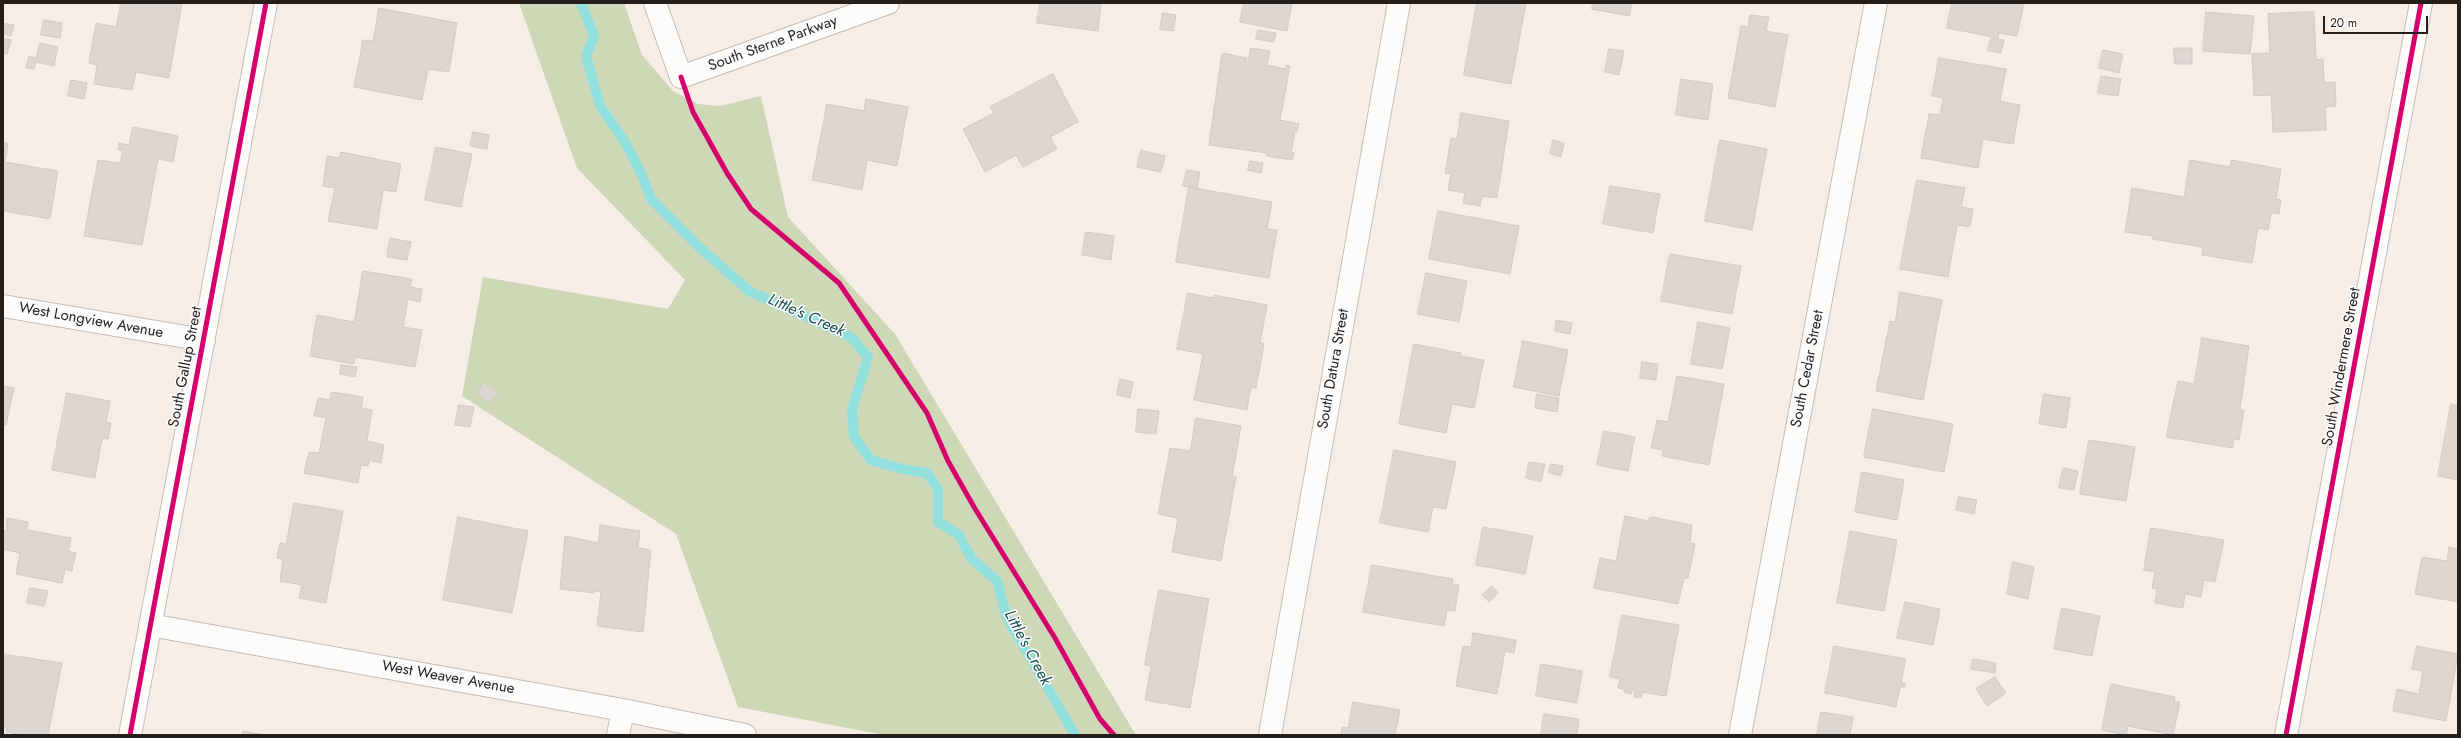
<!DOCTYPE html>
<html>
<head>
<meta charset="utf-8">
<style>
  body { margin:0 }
  #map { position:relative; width:2461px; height:738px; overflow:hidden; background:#f7ede7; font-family:Jost,sans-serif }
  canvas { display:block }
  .frame { position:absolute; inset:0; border:4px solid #251f1b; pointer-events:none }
  .scale { position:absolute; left:2323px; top:16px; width:105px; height:18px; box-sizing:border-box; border:2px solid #251f1b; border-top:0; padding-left:5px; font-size:12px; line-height:14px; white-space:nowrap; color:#251f1b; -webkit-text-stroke:3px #fcfcfc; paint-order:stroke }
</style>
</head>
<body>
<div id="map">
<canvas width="2461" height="738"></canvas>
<div class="frame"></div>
<div class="scale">20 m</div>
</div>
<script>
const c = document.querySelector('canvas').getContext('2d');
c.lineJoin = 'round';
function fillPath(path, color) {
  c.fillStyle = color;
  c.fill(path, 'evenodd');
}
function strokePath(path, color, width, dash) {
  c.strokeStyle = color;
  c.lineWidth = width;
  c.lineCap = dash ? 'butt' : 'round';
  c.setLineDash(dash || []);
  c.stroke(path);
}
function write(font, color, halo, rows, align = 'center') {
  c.font = font + ' Jost,sans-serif';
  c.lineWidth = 3;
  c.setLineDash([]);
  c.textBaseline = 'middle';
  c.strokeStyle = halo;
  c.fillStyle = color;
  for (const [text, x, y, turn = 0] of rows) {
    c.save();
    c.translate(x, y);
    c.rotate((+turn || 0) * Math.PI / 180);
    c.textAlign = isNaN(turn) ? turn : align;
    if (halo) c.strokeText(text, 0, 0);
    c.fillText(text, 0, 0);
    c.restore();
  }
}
fillPath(new Path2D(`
  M519,3h105l18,52 31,36 25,13 22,2 41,-10 27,121 107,117 241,401h-252l-146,-28 -62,-173 -214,-138 21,-119 185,32 17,-29 -108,-112z`), '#cfd8b6');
strokePath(new Path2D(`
  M581,3l13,33 -8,20 14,50 25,36 17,33 9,24 46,46 52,46 102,46 17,20 -16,53 2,27 17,23 31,9 25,4 11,16v33l21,13 12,23 26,23 10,37 68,117`), '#91e0de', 10);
const building = new Path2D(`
  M121,3h61l-13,75 -33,-6 -4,18 -38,-6 3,-19 -8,-2 7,-40 20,4z
  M1040,3h61l-3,28 -61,-8z
  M1244,3h48l-5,28 -47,-9z
  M1477,3h49l-15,81 -47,-9z
  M1593,3h39l-3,13 -37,-7z
  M1952,3h72l-7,33 -18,-3 -1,5 -51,-10z
  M379,8l78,15 -8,49 -21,-3 -6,31 -68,-13 9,-47 10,1z
  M2206,12l48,4 -4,38 -47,-3z
  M2314,12l2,48 7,-1 1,24 11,-1 1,24 -11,1 1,23 -53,2 -2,-37 -17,1 -2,-42 18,-1 -2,-39z
  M1163,13l13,2 -3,16 -13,-2z
  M1750,15l19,2 -3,14 22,4 -13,72 -47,-9 13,-72 7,1z
  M44,20l18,3 -2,15 -19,-3z
  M3,23l11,2 -3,11 -8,-2z
  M1258,30l18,3 -2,9 -18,-3z
  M3,38l8,2 -4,14 -4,-1z
  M1991,38l13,2 -3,13 -13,-2z
  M40,43l18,4 -4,19 -18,-4 -2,7 -8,-1 3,-12 7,2z
  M1251,48l19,3 -3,14 19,4v-4l4,1 -10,54 19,4 -2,8 -2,-1 -4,21 3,1 -2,7 -25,-4v-3l-58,-8 13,-92 25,5 -1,3 2,1z
  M2174,48h18v16h-17z
  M1609,49l15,2 -5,24 -14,-3z
  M2103,50l20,4 -4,19 -20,-5z
  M1939,58l67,11 -6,32 20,4 -7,39 -30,-5 -5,29 -57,-10 8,-44 11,1 3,-17 -11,-2z
  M1053,74l25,48 -28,15 7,12 -34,18 -7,-12 -31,17 -22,-43 31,-16 -4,-6z
  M2101,76l20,3 -3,17 -20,-3z
  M1681,79l32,5 -5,36 -32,-5z
  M71,80l16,3 -3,16 -16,-3z
  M866,99l42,8 -11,59 -30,-6 -5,30 -50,-10 15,-76 37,7z
  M1461,113l48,8 -12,77 -15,-2 -2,10 -17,-3 2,-10 -17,-3 3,-16 -6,-1 6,-35 6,1z
  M133,127l45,9 -5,26 -15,-3 -16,86 -58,-9 14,-76 22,3 3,-12 -5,-1 1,-7 10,2z
  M473,132l16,3 -2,14 -17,-3z
  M1553,140l11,3 -3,14 -11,-3z
  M1720,140l47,9 -15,81 -47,-9z
  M3,142l5,1 -3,19 53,9 -8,48 -47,-8z
  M436,147l36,7 -11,53 -36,-7z
  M1141,150l24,6 -4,16 -24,-5z
  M341,152l60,12 -5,28 -13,-2 -6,39 -49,-8 7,-33 -12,-2 4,-30 12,2z
  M2190,160l40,7 1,-7 50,9 -5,30 5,1 -2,14 -8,-1 -3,17 -10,-2 -6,35 -50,-8 1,-8 -51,-8 1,-3 -28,-4 7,-44 52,9z
  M1250,161l13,2 -2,10 -13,-3z
  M1187,170l13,2 -3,16 -14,-2z
  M1917,180l48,8 -4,19 12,2 -3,18 -13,-2 -9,52 -48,-8z
  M1610,186l50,8 -7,39 -50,-9z
  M1189,187l83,15 -5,27 10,1 -8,48 -93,-16z
  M1438,211l81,15 -9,48 -81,-15z
  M1086,232l28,4 -3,24 -29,-5z
  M390,238l21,4 -4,18 -20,-3z
  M1670,254l71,12 -9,48 -71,-13z
  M363,271l49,8 -2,8 12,2 -2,13 -12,-3 -5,28 19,3 -7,37 -60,-10 -1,7 -44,-8 7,-41 37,7z
  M1426,273l41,8 -8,41 -41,-8z
  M1900,292l42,8 -19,100 -47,-9 14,-70 5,1z
  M1188,293l25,5 1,-3 53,10 -7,38 4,1 -8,44 -5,-1 -4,23 -53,-10 9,-46 -26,-5z
  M1556,320l16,3 -2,11 -15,-3z
  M1698,322l32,6 -8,41 -31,-5z
  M2202,338l47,8 -9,64h4l-5,30 -5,-1 -1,9 -67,-11 12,-56 16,3z
  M1523,341l45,9 -9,46 -45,-9z
  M1414,344l47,9 -1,3 24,4 -10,48 -22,-4 -6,29 -47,-9z
  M1642,362l16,2 -2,16 -16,-2z
  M341,365l16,2 -2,10 -15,-3z
  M1677,376l47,8 -15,81 -47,-9 1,-6 -12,-2 6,-28 11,2z
  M1120,379l13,3 -3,16 -13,-3z
  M484,383l14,9 -8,11 -13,-9z
  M3,386l11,2 -8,37h-3z
  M332,392l31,5 -2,11 11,2 -5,31 17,4 -3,18 -12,-3 -1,6 -7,-1 -3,18 -54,-10 5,-21 10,1 7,-35 -12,-2 4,-18 12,2z
  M67,393l43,8 -4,21 5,1 -3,16 -6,-1 -7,40 -43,-8z
  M1537,394l22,4 -2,14 -22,-4z
  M2044,394l26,4 -4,30 -27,-4z
  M2451,404l7,2v74l-20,-4z
  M459,405l15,2 -4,20 -15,-2z
  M1138,409l21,2 -3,23 -20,-2z
  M1873,409l80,15 -9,48 -80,-15z
  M1196,418l45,8 -9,51h4l-15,84 -49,-9 6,-34 -20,-4 12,-66 20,3z
  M1604,431l31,6 -7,34 -31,-6z
  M2089,440l46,7 -9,54 -46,-7z
  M1394,450l62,12 -10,47 -13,-2 -5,25 -48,-9z
  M1529,462l16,2 -4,18 -15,-4z
  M1551,464l12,2 -2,10 -12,-3z
  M2063,468l15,3 -4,19 -15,-2z
  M1862,472l42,8 -7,40 -42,-8z
  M1959,497l18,3 -3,14 -18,-4z
  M294,503l49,8 -17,92 -27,-5 3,-13 -22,-4 3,-22 -6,-1 3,-15 6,1z
  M1625,516l24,5v-3l4,-1 39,8 -2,18 5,1 -7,34h-4l-6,26 -84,-16 6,-30 16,3z
  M458,517l70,14 -16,82 -69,-13z
  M7,518l21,4 -1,8 44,8 -3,13 8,2 -4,18 -7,-2 -3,14 -46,-9 4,-21 -17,-4v-19l3,1z
  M600,525l40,6 -2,17 13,2 -8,82 -46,-6 4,-34 -7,-1v2l-34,-4 5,-53 33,7z
  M1483,527l50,9 -8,38 -49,-9z
  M2151,528l73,12 -9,42 -11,-2 -3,17 -16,-3 -2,14 -28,-5 2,-14 -5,-1 3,-16 -11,-2z
  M1850,531l47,9 -13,71 -47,-8z
  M2449,547l9,2v53l-43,-8 7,-37 25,4z
  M2013,562l21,5 -6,32 -21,-5z
  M1372,565l81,14 -1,5 7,1 -4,26 -8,-1 -3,16 -81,-14z
  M1492,586l6,7 -9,9 -7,-7z
  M30,588l18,3 -4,15 -17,-3z
  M1159,590l50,9 -19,109 -45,-8 6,-34 -6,-1z
  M1905,602l35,7 -7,36 -36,-7z
  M2062,608l38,8 -8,40 -38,-7z
  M1622,615l57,10 -13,71 -24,-4 -1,6 -7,-1 1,-6 -3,-1 -1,4 -7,-2v-3l-6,-1 2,-9 -10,-2z
  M1473,633l43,7 -2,13 -9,-2 -8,43 -41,-8 7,-40 8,1z
  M1834,646l72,13 -5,24h4v4h-5l-4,20 -71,-14z
  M2417,646l41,8 -12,67 -53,-10 4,-22 22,5 4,-23 -11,-2z
  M3,654l59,9 -14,72h-24l-18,-3 1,-4 -4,-1z
  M1973,659l23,4 -1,10 -24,-4z
  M1541,664l41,7 -5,32 -41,-7z
  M1995,677l11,16 -19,13 -11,-17z
  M2111,684l64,13 -1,4 6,1 -7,33 -45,-9 -2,9 -24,-5z
  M1353,702l47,8 -5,25h-54l1,-8 6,1z
  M1821,712l32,5 -3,18h-33z
  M1544,714l35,5 -2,16h-36z
  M243,731l21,4h-21z`);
fillPath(building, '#ddd6d1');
strokePath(building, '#d3cbc6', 1);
const street = new Path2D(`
  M655,3l26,74 207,-74
  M3,306l201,34
  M150,625l473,85 122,25
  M130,735l136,-732
  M618,735l5,-25
  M1270,735l129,-732
  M1740,735l136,-732
  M2286,735l135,-732`);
strokePath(street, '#c4bcb7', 24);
strokePath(street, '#fefcfb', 22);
strokePath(new Path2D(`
  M681,77l12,35 34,61 24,36 88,74 88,130 21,48 26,46 81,131 45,81 14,16
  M130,735l136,-732
  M2286,735l135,-732`), '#d6006c', 5);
write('15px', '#251f1b', '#fcfcfc', [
  ["South Sterne Parkway",773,44,-20],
  ["West Longview Avenue",91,321,10],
  ["South Gallup Street",186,367,-79],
  ["South Windermere Street",2342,367,-80],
  ["South Datura Street",1334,369,-80],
  ["South Cedar Street",1808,369,-79],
  ["West Weaver Avenue",448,678,10]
]);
write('italic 16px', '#1d5050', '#fcfcfc', [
  ["Little's Creek",806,316,24],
  ["Little's Creek",1027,648,62]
]);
</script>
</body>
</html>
